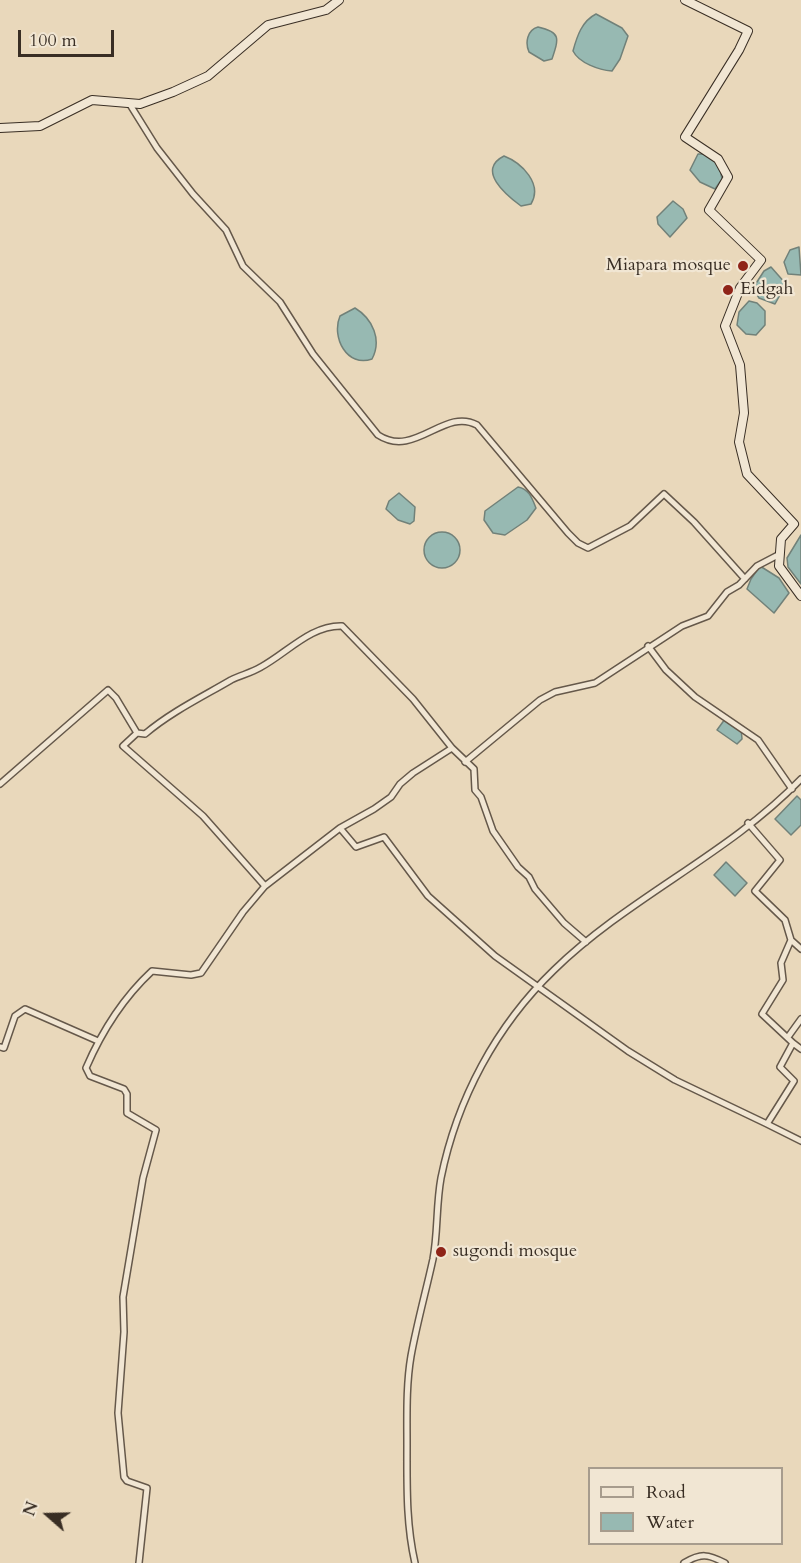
<!DOCTYPE html>
<html>
<head>
<meta charset="utf-8">
<style>
  body { margin:0 }
  #map { position:relative; width:801px; height:1563px; overflow:hidden; background:#e9d8bb; font-family:Cardo,serif }
  canvas { display:block }
  .legend { position:absolute; left:588px; top:1467px; width:195px; height:78px; box-sizing:border-box; background:#f1e6d3; border:2px solid #a79c8d; margin:0; padding:8px 10px; list-style:none; font-size:18px; color:#392e24 }
  .legend li { display:flex; align-items:center; gap:12px; height:30px }
  .legend b { width:30px; border:2px solid #a79c8d }
  .north { position:absolute; left:18px; top:1485px; width:60px; height:60px; -webkit-text-stroke:4px #f1e6d3; paint-order:stroke; rotate:290deg; font-size:16px; font-weight:700; line-height:24px; text-align:center; color:#392e24 }
  .north::after { content:''; display:block; margin:auto; width:21px; height:27px; background:#392e24; clip-path:polygon(50% 0,100% 100%,50% 72%,0 100%) }
  .scale { position:absolute; left:18px; top:30px; width:96px; height:27px; box-sizing:border-box; border:3px solid #392e24; border-top:0; padding-left:8px; font-size:18px; line-height:21px; white-space:nowrap; color:#392e24; -webkit-text-stroke:4px #f1e6d3; paint-order:stroke }
</style>
</head>
<body>
<div id="map">
<canvas width="801" height="1563"></canvas>
<ul class="legend">
<li><b style="height:8px;background:#f1e6d3"></b>Road</li>
<li><b style="height:16px;background:#97b9b2"></b>Water</li>
</ul>
<div class="north">N</div>
<div class="scale">100 m</div>
</div>
<script>
const c = document.querySelector('canvas').getContext('2d');
c.lineJoin = 'round';
function fillPath(path, color) {
  c.fillStyle = color;
  c.fill(path, 'evenodd');
}
function strokePath(path, color, width, dash) {
  c.strokeStyle = color;
  c.lineWidth = width;
  c.lineCap = dash ? 'butt' : 'round';
  c.setLineDash(dash || []);
  c.stroke(path);
}
function write(font, color, halo, rows, align = 'center') {
  c.font = font + ' Cardo,serif';
  c.lineWidth = 4.5;
  c.setLineDash([]);
  c.textBaseline = 'middle';
  c.strokeStyle = halo;
  c.fillStyle = color;
  for (const [text, x, y, turn = 0] of rows) {
    c.save();
    c.translate(x, y);
    c.rotate((+turn || 0) * Math.PI / 180);
    c.textAlign = isNaN(turn) ? turn : align;
    if (halo) c.strokeText(text, 0, 0);
    c.fillText(text, 0, 0);
    c.restore();
  }
}
const water = new Path2D(`
  M596,14l26,14 6,8 -8,23 -8,12c-13,-1 -33,-8 -39,-20 4,-15 9,-30 23,-37z
  M538,27c23,5 21,11 14,32l-8,2 -15,-9c-4,-9 -2,-22 9,-25z
  M698,154h6l15,10 3,15 -7,10 -15,-7 -10,-12z
  M504,156c18,7 39,28 27,48l-10,2c-15,-11 -45,-36 -17,-50z
  M673,201l10,8 4,9 -17,19 -12,-13 -1,-7z
  M799,247l2,28 -13,-1 -4,-12 6,-12z
  M771,267l15,17 -11,20 -16,-6 -6,-10 11,-17z
  M749,301l8,2 8,8v14l-9,10 -10,-1 -9,-9 2,-13z
  M355,308c18,11 27,32 17,51 -25,9 -41,-22 -32,-43z
  M518,487c11,2 14,11 18,21l-9,12 -22,15 -12,-2 -9,-13 1,-9z
  M399,493l16,14 -1,14 -4,3 -12,-4 -12,-11 3,-8z
  M424 550a18 18 0 1 1 36 0a18 18 0 1 1-36 0Z
  M801,535v49l-13,-17 -1,-9z
  M760,566l19,12 10,15 -15,20 -27,-24 4,-10z
  M725,719l16,9 1,11 -5,5 -20,-14z
  M797,796l4,4v25l-10,10 -16,-16z
  M726,862l21,21 -12,13 -21,-21z`);
fillPath(water, '#97b9b2');
strokePath(water, '#718179', 1.5);
const street = new Path2D(`
  M129,103l28,45 36,46 33,36 17,36 37,36 33,52 65,81c37,24 66,-28 99,-10l91,108 10,10 10,5 42,-22 34,-32 30,28 51,57
  M648,646l18,24 29,27 63,43 34,49
  M137,733l8,1c26,-22 57,-37 86,-54 10,-5 20,-7 30,-13 26,-14 50,-42 81,-41l71,73 39,49
  M465,762l75,-62 15,-8 40,-9 87,-57 26,-10 19,-24 12,-7 18,-19 23,-12
  M0,784l108,-94 8,8 21,35 -14,13 80,70 62,70
  M340,828l34,-19 17,-12 9,-13 13,-11 39,-25 22,21 1,21 6,7 12,34 25,36 11,10 6,12 29,34 22,19
  M791,940l10,9
  M788,1037l13,-18
  M793,1043l8,6
  M0,1047l4,1 11,-32 10,-7 73,32
  M767,1124l34,17
  M139,1563l8,-75 -20,-7 -3,-4 -6,-64 6,-81 -1,-35 20,-119 13,-48 -29,-17v-19l-3,-5 -34,-13 -4,-8c16,-37 37,-70 66,-97l39,4 10,-2 42,-61 22,-26 75,-58 16,19 28,-10 44,59 67,60 133,95 47,29 92,44 27,-43 -14,-14 13,-24 -31,-29 21,-34 -2,-17 10,-23 -6,-20 -30,-29 25,-31 -32,-37
  M415,1563c-9,-39 -8,-78 -8,-118 0,-29 -1,-60 4,-89 6,-33 15,-65 22,-97 5,-26 3,-54 8,-81 16,-79 55,-152 113,-208 75,-73 175,-116 247,-191
  M684,1563c17,-10 24,-9 41,0`);
const secondary = new Path2D(`
  M685,0l63,31 -9,19 -54,87 33,22 10,18 -19,33 52,50 -21,28 -15,38 15,39 4,48 -5,29 8,32 47,50 -13,15 -2,27 22,30
  M0,128l40,-2 52,-26 48,4 33,-12 35,-16 60,-51 58,-15 13,-10`);
strokePath(street, '#65584a', 8);
strokePath(secondary, '#392e24', 10);
strokePath(street, '#f1e6d3', 5);
strokePath(secondary, '#f1e6d3', 8);
for (const [x, y, r, color] of [
  [743,266,6,"#8f2418"],
  [728,290,6,"#8f2418"],
  [441,1252,6,"#8f2418"]
]) {
  const dot = new Path2D();
  dot.arc(x, y, r, 0, 2 * Math.PI);
  c.fillStyle = color;
  c.fill(dot);
  strokePath(dot, '#f1e6d3', 2);
}
write('18px', '#392e24', '#f1e6d3', [
  ["Miapara mosque",731,266,"right"],
  ["Eidgah",740,290],
  ["sugondi mosque",453,1252]
], 'left');
</script>
</body>
</html>
